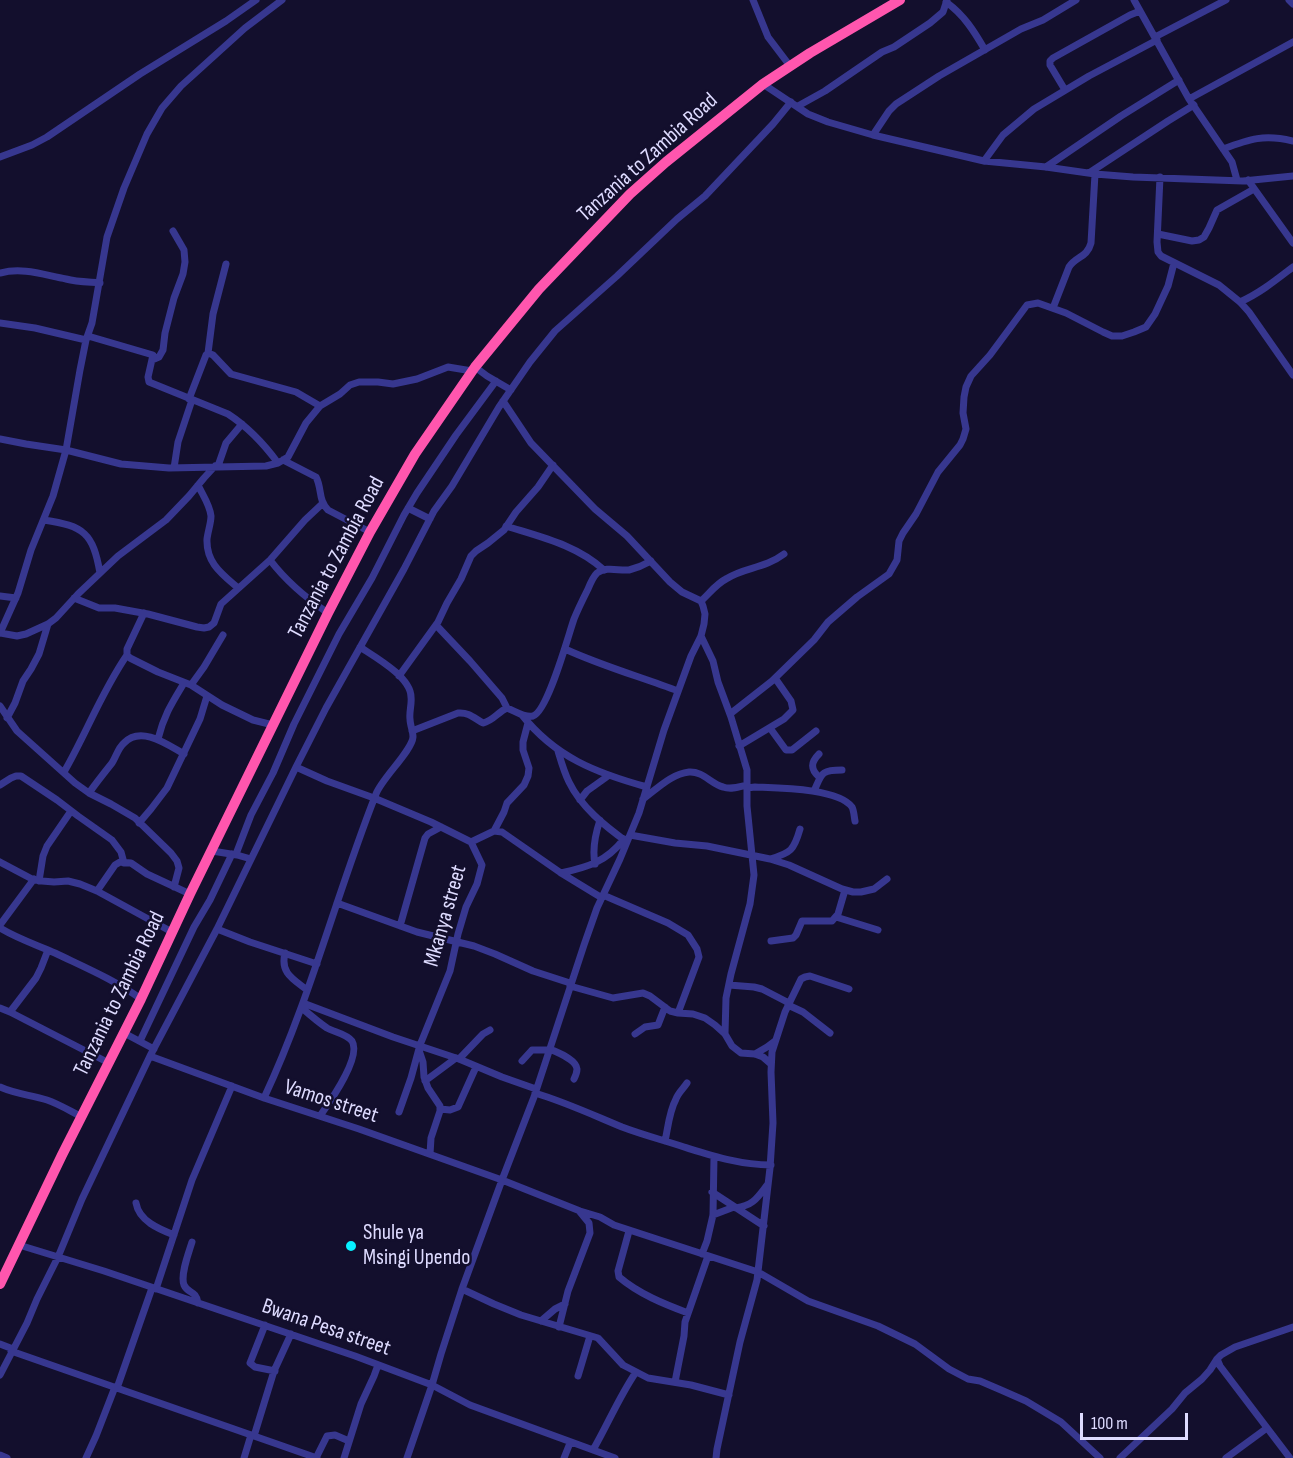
<!DOCTYPE html>
<html>
<head>
<meta charset="utf-8">
<style>
  body { margin:0 }
  #map { position:relative; width:1293px; height:1458px; overflow:hidden; background:#130f2d; font-family:"Sofia Sans Condensed",sans-serif }
  canvas { display:block }
  .scale { position:absolute; left:1080px; top:1413px; width:108px; height:27px; box-sizing:border-box; border:3px solid #dedbff; border-top:0; padding-left:8px; font-size:18px; line-height:21px; white-space:nowrap; color:#dedbff; -webkit-text-stroke:4px #130f2d; paint-order:stroke }
</style>
</head>
<body>
<div id="map">
<canvas width="1293" height="1458"></canvas>
<div class="scale">100 m</div>
</div>
<script>
const c = document.querySelector('canvas').getContext('2d');
c.lineJoin = 'round';
function strokePath(path, color, width, dash) {
  c.strokeStyle = color;
  c.lineWidth = width;
  c.lineCap = dash ? 'butt' : 'round';
  c.setLineDash(dash || []);
  c.stroke(path);
}
function write(font, color, halo, rows, align = 'center') {
  c.font = font + ' "Sofia Sans Condensed",sans-serif';
  c.lineWidth = 5;
  c.setLineDash([]);
  c.textBaseline = 'middle';
  c.strokeStyle = halo;
  c.fillStyle = color;
  for (const [text, x, y, turn = 0] of rows) {
    c.save();
    c.translate(x, y);
    c.rotate((+turn || 0) * Math.PI / 180);
    c.textAlign = isNaN(turn) ? turn : align;
    if (halo) c.strokeText(text, 0, 0);
    c.fillText(text, 0, 0);
    c.restore();
  }
}
strokePath(new Path2D(`
  M753,0l15,37 22,29
  M1134,0l55,99 43,63 5,18
  M1289,0l4,4
  M946,2c18,13 28,29 39,48
  M1155,37l71,-37
  M763,84l45,30 20,8 45,13 111,26 62,6 49,7 38,3 110,4 50,-5
  M1065,90l-15,-25v-4l3,-3 77,-43 10,-4
  M1189,99l104,-57
  M798,106l27,-15 57,-39 12,-5 36,-24 13,-11 4,-12
  M873,135l16,-24 7,-7 43,-28 82,-47 22,-9 33,-20
  M1223,149c27,-10 41,-15 70,-8
  M0,157l32,-12 15,-8 93,-63 86,-53 30,-21
  M984,161l19,-26 31,-26 55,-33 68,-36
  M1046,167l75,-51 58,-36
  M1089,173l79,-52 26,-16
  M1160,177l-3,65 1,10 3,4 58,29 21,17 9,10 44,63
  M1248,180l45,63
  M1158,234l34,7 7,-1 5,-3 5,-9 8,-18 37,-21
  M0,273c23,-6 44,2 66,6 11,3 23,3 34,4
  M1240,302c20,-9 36,-22 53,-35
  M1053,308l16,-41c7,-11 18,-9 22,-24l4,-69
  M0,323l35,5 51,12
  M88,336l65,19 -5,22 1,5 79,32c20,13 36,30 50,49
  M208,353l5,-39 13,-50
  M152,360l7,-3 4,-7 2,-17 9,-35 9,-24 2,-12 -1,-12 -11,-19
  M475,367l12,9 24,14
  M189,399l17,-44 2,-2 5,2 18,19 65,18 24,14
  M0,439l26,5 40,6 55,14 48,4 97,-2 12,-3 10,-6 18,-34 14,-17 20,-12 10,-9 9,-3h19l15,2 24,-5 31,-12 24,4
  M283,460l33,17c6,11 2,23 12,33l42,22
  M218,466l8,-23 16,-19
  M174,468l4,-26 14,-42
  M198,485c4,9 12,20 13,31 0,7 -3,15 -4,23 -1,24 15,35 31,49
  M408,508l22,11
  M44,520c40,6 49,13 56,53
  M506,526c35,11 71,19 98,44
  M270,560c16,21 36,38 58,53
  M0,596l16,2
  M74,598l25,10h16l33,6 49,13 7,1 5,-1 5,-4 7,-19 49,-44 35,-40 17,-16
  M701,601c8,-7 15,-17 25,-22 18,-12 38,-10 58,-25
  M144,613l-17,36v6l3,3 28,14 33,13 31,20 31,15 20,5
  M436,625l34,36 32,37 5,10
  M0,633l18,-40 13,-43 22,-54 13,-46 14,-80 6,-30 6,-17 15,-86 17,-49 23,-54 15,-26 19,-22 64,-58 37,-28
  M0,633l17,3 9,-2 22,-10 8,-6 22,-24 40,-38 48,-36 23,-24 15,-18 11,-12
  M701,636l12,25 5,21 13,35 16,53v36l7,69 -4,29 -19,70 -5,24 -1,36
  M565,649c37,17 76,28 113,42
  M399,676l39,-54 9,-19 14,-24 10,-23 5,-5 12,-8 16,-13 12,-18 22,-25 15,-22
  M191,685l13,-18 19,-32
  M0,706l17,25 58,52 14,10 22,11 24,14 36,35 6,8 2,7 -5,19
  M730,714l42,-33 42,-41 14,-18 29,-25 32,-23 8,-14 2,-19 4,-8 13,-19 22,-42 22,-27 3,-6 3,-10 -3,-16 1,-16 2,-10 5,-11 19,-21 37,-50 11,-2 28,10 37,19 9,4h10l12,-4 12,-5 9,-13 13,-28 6,-23
  M522,715c33,42 74,58 125,72
  M7,718l8,-15 8,-22 8,-12 8,-15 9,-30
  M770,728l16,22h6l24,-19
  M412,731l46,-18c11,-1 16,5 25,10 10,-2 15,-11 24,-15 8,3 18,10 26,8 15,-5 35,-80 41,-97 4,-10 9,-20 14,-30 2,-5 5,-12 9,-16 10,-7 21,-2 32,-3 8,-2 15,-5 22,-9
  M158,739c6,-24 14,-36 26,-56
  M739,746l45,-27 9,-9 -2,-9 -16,-23
  M558,751c3,10 6,21 11,31 12,25 36,44 58,60
  M296,767l31,14 47,17 57,24 40,20 11,23 -5,19 -11,23 -8,27 -8,37 -30,74 -9,33 -12,34
  M64,772c22,-38 38,-81 63,-117
  M819,777c-9,-8 -8,-15 0,-23
  M0,785l11,-7 5,-2h5l36,24 21,16 34,24 9,12 3,11
  M747,788l8,-1c22,1 83,1 97,20 2,4 2,9 3,14
  M814,791c8,-17 6,-21 28,-21
  M89,793c7,-10 15,-20 23,-30 4,-6 6,-15 12,-20 17,-18 44,2 60,11
  M643,799c14,-10 28,-25 46,-27 14,-1 22,12 34,15 8,3 16,0 24,-2
  M580,800l7,-9 21,-15
  M139,823l12,-14 16,-21 33,-69 7,-23
  M494,831l10,-19 3,-9 17,-18 4,-9 1,-8 -6,-18v-8l5,-19
  M630,835l45,8 32,3 63,13 19,6 53,24 11,3h8l13,-3 13,-10
  M471,842l23,-11 8,1 59,41 41,25
  M212,851l25,4 14,4
  M236,854l15,-39 22,-42 21,-49 45,-90 33,-56 32,-63 13,-22 39,-58 40,-54
  M770,859c21,-6 24,-9 30,-30
  M0,862l32,17 10,2 12,1 14,-1 12,3 17,7 75,41
  M595,864c-3,-15 0,-29 5,-44
  M561,873c27,-6 45,-11 63,-34
  M39,881l4,-25 4,-10 24,-35
  M97,891l18,-26 5,-3 11,1 16,11 43,20
  M603,895l65,28 20,12 9,14 2,8 -21,56
  M337,903l80,29 57,14 21,8 38,17 37,12
  M836,917l42,13
  M0,925l34,-46
  M400,926l25,-88 3,-4 13,-7
  M0,928c18,11 37,17 55,25 29,14 60,27 86,46
  M217,929l33,13 67,22
  M771,941l22,-3 3,-3 6,-14h30l6,-7 7,-24
  M285,953c-5,20 8,26 22,37
  M729,985l25,2 8,2 27,14
  M570,986l43,12 30,-5 7,3 20,15 8,2 15,1 12,4 10,7 10,9 7,12 9,7 14,1 8,3 8,7
  M303,1003l90,34 66,22 43,18 34,12
  M788,1005l15,7 27,21
  M0,1008l10,4 99,51
  M302,1008c8,7 16,14 25,20 7,4 20,6 25,13 10,16 -23,62 -32,75
  M10,1012l26,-34 5,-10 7,-18
  M124,1033l30,16
  M635,1034l10,-7 13,-2 7,-18
  M140,1041l54,-114 16,-27 22,-46
  M550,1049c8,4 26,10 27,20 0,2 -2,8 -3,10
  M419,1050l4,12 1,15 4,11 12,18v5l-9,27 -1,16
  M755,1054l12,-7 8,-6
  M150,1056l114,42 95,31 143,51 78,31 20,6 14,8 144,47 50,29 70,25 37,18 34,25 19,10 12,2 21,9 25,11 35,21 39,36
  M459,1059l24,-25 7,-4
  M522,1061l10,-11h18
  M425,1081l31,-23
  M0,1087c15,7 31,8 47,13 12,4 23,11 35,17
  M535,1093c30,9 58,22 87,34 21,8 41,13 62,20 29,9 56,18 87,18
  M264,1098c46,-98 72,-203 112,-304 6,-16 36,-43 37,-57 0,-6 -3,-12 -3,-18 -1,-7 2,-15 1,-22 0,-20 -36,-40 -51,-50
  M440,1109l10,1 8,-3 18,-40
  M665,1141c3,-13 4,-29 11,-42 2,-6 7,-10 11,-16
  M712,1192l52,34
  M136,1203c3,18 23,26 38,32
  M736,1208c18,-3 21,-10 32,-24
  M713,1215l21,-8
  M629,1231l-11,40 1,6c20,17 45,27 69,36
  M192,1242c-3,10 -12,33 -8,43 4,9 12,5 14,18
  M19,1245l85,26 251,85 77,29 38,20 145,53
  M702,1254l5,-13 6,-26 1,-58
  M156,1289l36,-109 40,-94
  M462,1289l32,15 27,11 77,23 25,27 25,13 43,7 38,10
  M541,1321l14,-12 10,-5
  M265,1325l-15,38 5,4 20,4
  M559,1327l9,-36 22,-58 -1,-10 -9,-11
  M0,1344l13,5
  M11,1351l306,107
  M1217,1359l3,7 70,92
  M0,1375l27,-52 10,-24 21,-42 24,-58 68,-143 67,-127 79,-162 30,-59 78,-139 30,-58 18,-25 47,-79 31,-45 25,-31 62,-55 60,-57 28,-23 68,-72 18,-22
  M578,1376l12,-40
  M675,1382l9,-46 1,-14 23,-66
  M117,1388l35,-100
  M254,1436l20,-65 17,-37
  M593,1450c15,-26 26,-53 43,-78
  M0,1455l7,3
  M86,1458l10,-22 19,-49
  M244,1458l7,-23
  M316,1458l11,-22 8,-1 14,6
  M344,1458l17,-54 13,-28 4,-11
  M407,1458l25,-73 9,-31 21,-65 40,-109 32,-83 50,-152 13,-37 23,-49 19,-46 25,-83 27,-74 10,-20 3,-12 1,-10 -2,-8 -2,-5 -19,-9 -12,-10 -43,-46 -32,-27 -64,-66 -28,-42
  M564,1458l6,-15
  M716,1458l1,-9 23,-107 17,-62 13,-112 3,-45 -2,-51 1,-20 13,-40 16,-33 4,-2 5,-1 39,13
  M1120,1458l52,-49 13,-16 17,-14 8,-9 7,-11 4,-4 14,-8 58,-20
  M1226,1458l41,-30`), '#37378f', 7);
strokePath(new Path2D(`
  M0,1284l62,-129 79,-156 49,-105 138,-281 42,-81 45,-78 60,-87 64,-78 91,-95 36,-32 97,-78 47,-31 90,-53`), '#ff56ae', 10);
for (const [x, y, r, color] of [
  [351,1246,6,"#07f0ff"]
]) {
  const dot = new Path2D();
  dot.arc(x, y, r, 0, 2 * Math.PI);
  c.fillStyle = color;
  c.fill(dot);
  strokePath(dot, '#130f2d', 2);
}
write('22px', '#dedbff', '#130f2d', [
  ["Tanzania to Zambia Road",648,158,-42],
  ["Tanzania to Zambia Road",337,558,-62],
  ["Mkanya street",446,916,-74],
  ["Tanzania to Zambia Road",120,994,-64],
  ["Vamos street",331,1102,18],
  ["Bwana Pesa street",326,1328,19]
]);
write('22px', '#dedbff', '#130f2d', [
  ["Shule ya",363,1233],
  ["Msingi Upendo",363,1258]
], 'left');
</script>
</body>
</html>
